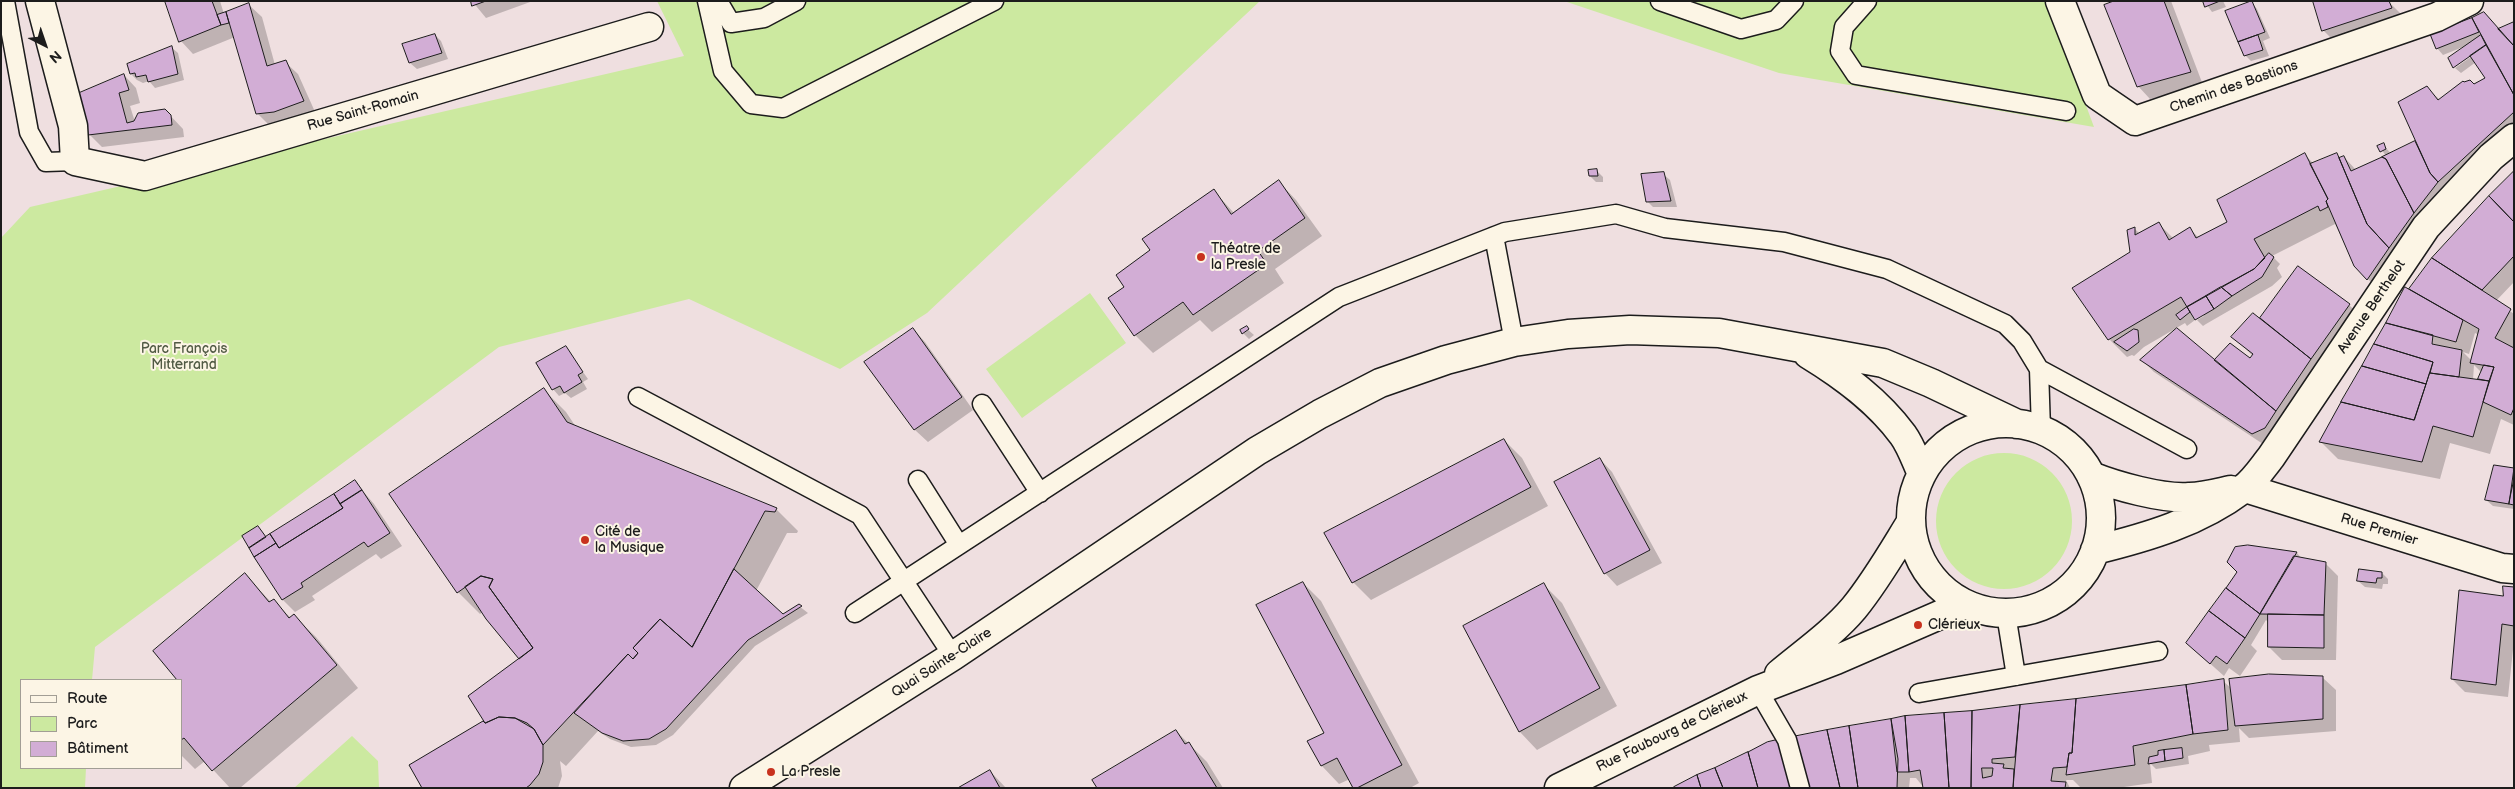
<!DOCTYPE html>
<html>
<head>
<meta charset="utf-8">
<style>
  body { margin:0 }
  #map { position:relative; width:2515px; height:789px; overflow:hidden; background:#efdfe0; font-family:"Balsamiq Sans",sans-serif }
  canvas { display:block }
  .frame { position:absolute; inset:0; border:2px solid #1c1c1c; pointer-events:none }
  .legend { position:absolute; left:20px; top:679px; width:162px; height:90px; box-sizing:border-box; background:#fcf5e5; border:1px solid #a29e95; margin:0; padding:6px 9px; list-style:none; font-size:15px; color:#1c1c1c }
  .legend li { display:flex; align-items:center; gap:10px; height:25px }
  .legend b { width:25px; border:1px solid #a29e95 }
  .north { position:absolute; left:20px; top:20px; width:50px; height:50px; -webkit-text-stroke:4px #fcf5e5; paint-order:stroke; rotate:139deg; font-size:14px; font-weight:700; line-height:20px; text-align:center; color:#1c1c1c }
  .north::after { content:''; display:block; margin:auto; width:18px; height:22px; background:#1c1c1c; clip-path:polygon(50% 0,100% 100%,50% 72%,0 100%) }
</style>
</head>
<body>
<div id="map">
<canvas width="2515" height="789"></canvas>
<div class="frame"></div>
<ul class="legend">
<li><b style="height:6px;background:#fcf5e5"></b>Route</li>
<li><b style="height:14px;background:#cce9a0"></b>Parc</li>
<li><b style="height:14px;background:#d2add5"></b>Bâtiment</li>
</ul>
<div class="north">N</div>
</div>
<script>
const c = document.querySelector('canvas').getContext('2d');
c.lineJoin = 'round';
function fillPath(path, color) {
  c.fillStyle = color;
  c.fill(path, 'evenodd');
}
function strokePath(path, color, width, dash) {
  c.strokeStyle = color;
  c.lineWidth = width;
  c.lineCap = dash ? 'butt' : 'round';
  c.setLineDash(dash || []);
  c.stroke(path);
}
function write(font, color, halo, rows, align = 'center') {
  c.font = font + ' "Balsamiq Sans",sans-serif';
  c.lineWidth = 4;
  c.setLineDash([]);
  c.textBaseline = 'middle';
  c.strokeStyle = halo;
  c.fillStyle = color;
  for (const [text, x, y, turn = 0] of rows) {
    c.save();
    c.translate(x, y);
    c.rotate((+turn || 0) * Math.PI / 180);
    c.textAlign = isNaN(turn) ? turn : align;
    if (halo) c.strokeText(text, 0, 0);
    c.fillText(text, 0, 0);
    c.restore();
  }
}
fillPath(new Path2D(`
  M657,1h603l-333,312 -87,56 -151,-70 -190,48 -404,300 -3,33h-71v88h65l-1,20h-84v-550l29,-31 654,-151z
  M1564,1h483l47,126 -315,-54z
  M1090,293l36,50 -104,75 -36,-49z
  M1936 521a68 68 0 1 1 136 0a68 68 0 1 1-136 0Z
  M352,736l26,25 1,27h-85z`), '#cce9a0');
fillPath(new Path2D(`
  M166,1h54l4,13 25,-9 13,12 13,48 10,-3 13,12 18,40 -46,12 -13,-13 -22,-76 -42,17 -12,-13z
  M472,1h61l-47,17z
  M2117,1h54l32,84 -53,14 -12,-13z
  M2204,1h19l3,6 -14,5z
  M2388,1l13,13 2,7 -67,22 -13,-13z
  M2251,2l6,7 13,29 -7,3 6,15 -18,5 -6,-6 -18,-43z
  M2484,14l15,16 15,-6v123l-134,145 -25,-27 -20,-41 -63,32 8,8 -3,4 5,9 -10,9 -66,38 -3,2 -6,-6 7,-4 -1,-2 -16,12 -2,-3 -41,24 -10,9 -2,-1 -5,2 -18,-18 -35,-51 57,-35 3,-25 6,6 19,-10 14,14 17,-9 9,9 30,-16 76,-67 9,9 23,-9 4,4 3,-2 12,13 30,-14 -7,-10 4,-2 8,10 26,-12 10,-54 13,12 46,-22 -10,-16 -15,11 -6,-5 17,-12 -4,-11 -25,10 -6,-7 35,-29z
  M435,35l6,6 7,18 -31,10 -7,-6 -6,-18z
  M171,47l7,6 6,27 -29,8 -6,-7 -6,2 -6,-3 -6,-6z
  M124,75l12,13 4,15 -10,3 5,16 30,-12 18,19 1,8 -82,10 -13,-13z
  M1597,171l6,6v5h-7l-6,-6z
  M2514,173v109l-18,19 18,13v111l-13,-6 -11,35 -40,-11 -10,36 -102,-20 -18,-18 89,-150 24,-32 57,-63zM2475,333l4,2 -7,26 -9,-9 6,2zM2431,364l2,1 -6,19 -2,-1zM2474,365l8,8 -2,6 2,2 -9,-1z
  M1663,174l7,6 7,27h-24l-6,-6z
  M1279,182l17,18 26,36 -47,33 9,14 -72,49 -12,-12 -47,33 -18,-18 -25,-37 15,-11 26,-36 63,-60 20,22z
  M2299,268l50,37 13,12 -96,129 -112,-74 -12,-12h108l3,-4 -20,-19 27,-17z
  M1246,328l8,7 -5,4 -6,-6z
  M913,329l12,13 48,68 -45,32 -13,-12 -49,-67z
  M566,348l22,31 -5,3 4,7 -16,9 -6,-5 -6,3 -6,-7z
  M544,390l22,22 10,15 200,82 22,22 -1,2h-10l-31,58 27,25 16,-10 9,7 -53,33 -82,89 -17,10 -25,2 -21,-8 -12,-8 -32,35 -6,-5 2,15 -4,12h-134l63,-62 34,-67 -37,-48 -4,3 -22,-22z
  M1504,440l18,18 26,48 -177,94 -18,-18z
  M1600,459l12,13 50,91 -45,23 -12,-13z
  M2514,469v40l-21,-3 -7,-6z
  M355,482l19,22 28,42 -21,13 -5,-5 -64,42 3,4 -20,12 -13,-13 -24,-71 9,10z
  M2248,546l49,7 5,6 23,4 13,13 -2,84h-54l-13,-13v-24l-3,-3 -15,25 6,6 -17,25 -11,-8 -5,8 -37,-33 51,-71z
  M2382,573l6,6v5h-5l-1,5 -17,-2 -7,-6z
  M245,575l26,27 2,-1 18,17 3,-2 22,21 42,51 -118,100h-10l-25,-27 -10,8 -14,-14v-75h-3l-23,-29z
  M1303,583l18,18 98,182 -9,5h-56l-4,-9 -11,5 -17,-18 4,-32z
  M1544,585l18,18 55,103 -80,44 -17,-18z
  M2514,589v51l-6,57 -43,-5 -13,-13 52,-81z
  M2323,678l13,12v41l-87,7 -10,-10 1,14 -31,3 1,6 -22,5 1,8 -33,5 -6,-6 2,20 -35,5h-36l-8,-8h-7l4,8h-146l-8,-10h-6l-1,10h-102l99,-71 170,-17 147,-19 9,8z
  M1176,731l31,31 16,26h-125z
  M990,771l16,17h-45z`), '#0003');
const building = new Path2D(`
  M165,1h47l9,24 -42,17z
  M471,1h15l-14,5z
  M2114,1h50l27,71 -54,15 -33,-82z
  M2203,1h17l-15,6z
  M2252,1l13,31 -27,10 -13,-31z
  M2313,1h76l3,7 -70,23z
  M249,3l18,63 19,-6 18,41 -30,11 -18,2 -30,-102z
  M226,12l3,11 -8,2 -4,-10z
  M2484,12l30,34v49l-42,-77z
  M2472,18l7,14 -43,17 -6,-15z
  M2514,22v24l-16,-17z
  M435,34l7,19 -33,10 -7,-19z
  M2258,35l5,15 -19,6 -6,-14z
  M2481,35l5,10 -33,23 -5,-10z
  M2486,45l28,50v17l-76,70 -8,-9 -32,-71 29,-16 11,14 25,-19 1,1 6,-2 4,4 11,-6 -15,-22z
  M172,46l6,28 -30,8 -2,-7 -10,2 -1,-4 -5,1 -3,-10z
  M124,74l5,16 -10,3 8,30 7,-2 4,-8 27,-4 6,6 1,10 -84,10 -11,-41z
  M2415,141l15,32 8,9 -24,31 -28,-54 -4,-2z
  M2384,143l2,6 -6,3 -3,-6z
  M2305,153l23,46 -2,2 2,6 -8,4 -2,-5 -64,33 11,19 -11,11 -67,38 -6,-10 -73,43 -36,-52 58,-36 -3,-22 8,-3v8l24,-13 10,18 21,-13 6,11 31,-16 -10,-22z
  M2337,153l30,71 22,24 -22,32 -13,-14 -28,-65 2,-2 -18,-35z
  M2344,156l7,15 31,-14 4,2 28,54 -25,35 -22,-24 -28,-66z
  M1597,169l1,7h-9l-1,-6z
  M2514,171v51l-25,-26z
  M1664,172l7,29 -25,1 -5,-28z
  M1279,180l26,38 -47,33 9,13 -74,51 -10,-13 -49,34 -26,-38 16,-11 -8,-12 34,-25 -8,-11 72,-50 17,25z
  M2489,196l25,26v34l-32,34 -50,-32z
  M2269,253l5,4 -12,20 -30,19 -11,-9 33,-18z
  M2432,258l79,51 -16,29 19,10v60l-3,7 -28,-13 11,-35 -24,-4 9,-34 -70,-40z
  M2298,266l52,38 -39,55 -51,-41z
  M2221,287l11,9 -18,13 -8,-13z
  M2405,287l58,33 -7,22 -70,-19z
  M2206,296l8,13 -19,11 -8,-13z
  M2187,307l3,5 -10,8 -4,-5z
  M2253,313l58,46 -35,52 -62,-51 16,-17 20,15 3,-4 -22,-17z
  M2386,323l47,12 -1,9 30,6 -3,27 -29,-4 3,-11 -59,-18z
  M1247,326l2,3 -7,5 -2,-4z
  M913,328l49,69 -48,33 -50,-68z
  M2177,328l99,83 -11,17 -13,6 -112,-74z
  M2134,329l4,1 1,12 -12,9 -13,-9z
  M2374,344l59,18 -7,22 -64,-18z
  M566,346l17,26 -5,3 4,7 -18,11 -4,-7 -8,4 -16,-27z
  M2484,365l10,2 -5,14 -11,-2z
  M2362,366l64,18 -12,36 -73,-18z
  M2430,373l59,8 -16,56 -40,-11 -11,36 -103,-20 22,-40 73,18z
  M544,388l23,34 210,86 -2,4 -10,-1 -73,136 -32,-28 -27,29 5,5 -5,6 -5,-5 -85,91 -9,-16 -19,-11 -16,-1 -14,6 -17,-27 65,-48 -44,-61 4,-8 -12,-3 -24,17 -68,-99z
  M1504,439l27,48 -179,96 -28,-50z
  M1600,458l50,92 -46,24 -50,-92z
  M2494,465l20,3 -5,36 -24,-4z
  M2514,479v26l-5,-1z
  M355,480l7,10 -22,14 -6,-10z
  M362,490l28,43 -22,14 -4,-5 -63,41 2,4 -21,13 -28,-43 22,-14 3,5 64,-40 -3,-4z
  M334,494l9,14 -64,40 -9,-14z
  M258,526l8,11 -17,11 -7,-12z
  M270,534l6,9 -22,14 -5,-9z
  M2248,545l49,7 -37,62 -34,-26 11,-16 -10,-10 8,-15z
  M2294,556l32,6 -2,53 -64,-1z
  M734,569l49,45 16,-10 3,2 -54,34 -82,89 -17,10 -26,2 -21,-8 -28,-20 54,-59 5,5 5,-6 -5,-5 27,-29 32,28z
  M2359,569l23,3v6h-5l-1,5 -19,-2z
  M245,573l24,29 5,-3 15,19 5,-4 43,51 -125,106 -28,-33 -3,2v-60h-4l-24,-29z
  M481,576l12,3 -4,8 44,61 -14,11 -33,-40 -21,-32z
  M1303,582l99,183 -45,23h-4l-16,-30 -16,8 -14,-25 17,-8 -68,-128z
  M1544,583l56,105 -81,44 -56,-106z
  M2503,586l11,1v39l-12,-2 -6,61 -45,-6 8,-89 44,6z
  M2226,588l34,26 -15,24 -36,-27z
  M2209,611l36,27 -18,26 -11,-8 -6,8 -24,-21z
  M2268,614l56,1v33l-56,-1z
  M2269,674l54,2v43l-88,7 -6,-47z
  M2224,679l4,51 -35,4 -7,-49z
  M2186,685l7,49 -60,12 2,19 -69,10 3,-22h3l4,-54z
  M2076,699l-4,54h-3l-2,14 -14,1 -2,13 15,1 -1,6h-52l7,-83z
  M2020,705l-5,52 -23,2v4l12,1 -1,4 11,1 -1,19h-42l1,-77zM1982,768h11l-1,8 -9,2z
  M1972,711l-1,77h-22l-5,-75z
  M1944,713l5,75h-26l-3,-18 -11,2 -4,-56z
  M1905,716l4,56h-12l-6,-53z
  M499,717l16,1 12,5 7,6 9,16v17l-4,12 -9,11 -4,3h-104l-13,-23 74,-44 2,2z
  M1891,719l7,40 -1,29h-39l-9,-62z
  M1849,726l9,62h-18l-13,-58z
  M1176,730l9,14 4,-2 28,46h-120l-5,-8z
  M1827,730l13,58h-35l-13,-51z
  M1781,739l13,49h-36l-10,-36 19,-10z
  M2182,748l1,10 -18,3 -1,-11z
  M2164,750l1,11 -17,3 1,-7 9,-2v-4z
  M1748,752l10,36h-35l-8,-20z
  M1715,768l8,20h-22l-4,-13z
  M990,770l10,18h-42z
  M1697,775l4,13h-26l-1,-1z`);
fillPath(building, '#d2add5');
strokePath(building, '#1c1c1c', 1);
const service = new Path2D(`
  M5,1l24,131 17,30 29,-1
  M707,1l16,70 28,33 32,4 211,-107
  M718,1l13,22 33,-5 32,-17
  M1660,1l81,28 35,-9 18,-19
  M1867,1l-23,26 -4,24 16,24 210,36
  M1494,236l20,106
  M2039,369l2,61
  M638,397l222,118 93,141
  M982,404l58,89
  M918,480l41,65
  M855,613l484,-316 166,-65 111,-18 49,14 119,14 103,27 118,55 17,17 17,28 148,80
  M2006,614l10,62
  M1758,690l29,50 13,48
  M1919,693l239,-42`);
const minor = new Path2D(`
  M40,1l33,125 2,35 70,15 504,-149
  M2060,1l37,94 38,26 302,-104 32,-16
  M2245,488l257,80 12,1`);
const secondary = new Path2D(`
  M1808,354c36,22 70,47 95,81 8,11 13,26 19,39
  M1911 518a95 95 0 1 1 190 0a95 95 0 1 1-190 0Z
  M2091,476c25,10 71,23 98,21 14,0 28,-4 42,-7
  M2095,550c53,-13 104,-28 148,-61 11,-8 20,-22 28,-32l155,-230 65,-70 23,-19
  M1779,674c25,-21 54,-41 75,-66 22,-27 39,-57 57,-86
  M744,788l209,-132 304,-205 63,-37 60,-31 66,-23 68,-18 54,-8 62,-4 89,3 164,30 48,20 86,41
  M1559,788l199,-98 78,-30 129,-56`);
strokePath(service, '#1c1c1c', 21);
strokePath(minor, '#1c1c1c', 31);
strokePath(secondary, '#1c1c1c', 31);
strokePath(service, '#fcf5e5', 18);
strokePath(minor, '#fcf5e5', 28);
strokePath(secondary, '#fcf5e5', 28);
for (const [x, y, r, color] of [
  [1201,257,5,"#c8321e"],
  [585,540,5,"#c8321e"],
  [1918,625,5,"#c8321e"],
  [771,772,5,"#c8321e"]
]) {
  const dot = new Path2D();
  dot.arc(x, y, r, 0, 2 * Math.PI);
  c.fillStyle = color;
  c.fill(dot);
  strokePath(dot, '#fcf5e5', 2);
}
write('14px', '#1c1c1c', '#fcf5e5', [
  ["Chemin des Bastions",2234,87,-19],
  ["Rue Saint-Romain",363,111,-16],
  ["Avenue Berthelot",2372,307,-56],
  ["Rue Premier",2379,530,17],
  ["Quai Sainte-Claire",942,663,-33],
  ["Rue Faubourg de Clérieux",1672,732,-26]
]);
write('14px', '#1c1c1c', '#fcf5e5', [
  ["Théatre de",1211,249],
  ["la Presle",1211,265],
  ["Cité de",595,532],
  ["la Musique",595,548],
  ["Clérieux",1928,625],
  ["La Presle",781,772]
], 'left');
write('14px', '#515a44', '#fcf5e5', [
  ["Parc François",184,349],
  ["Mitterrand",184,365]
]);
</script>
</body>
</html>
